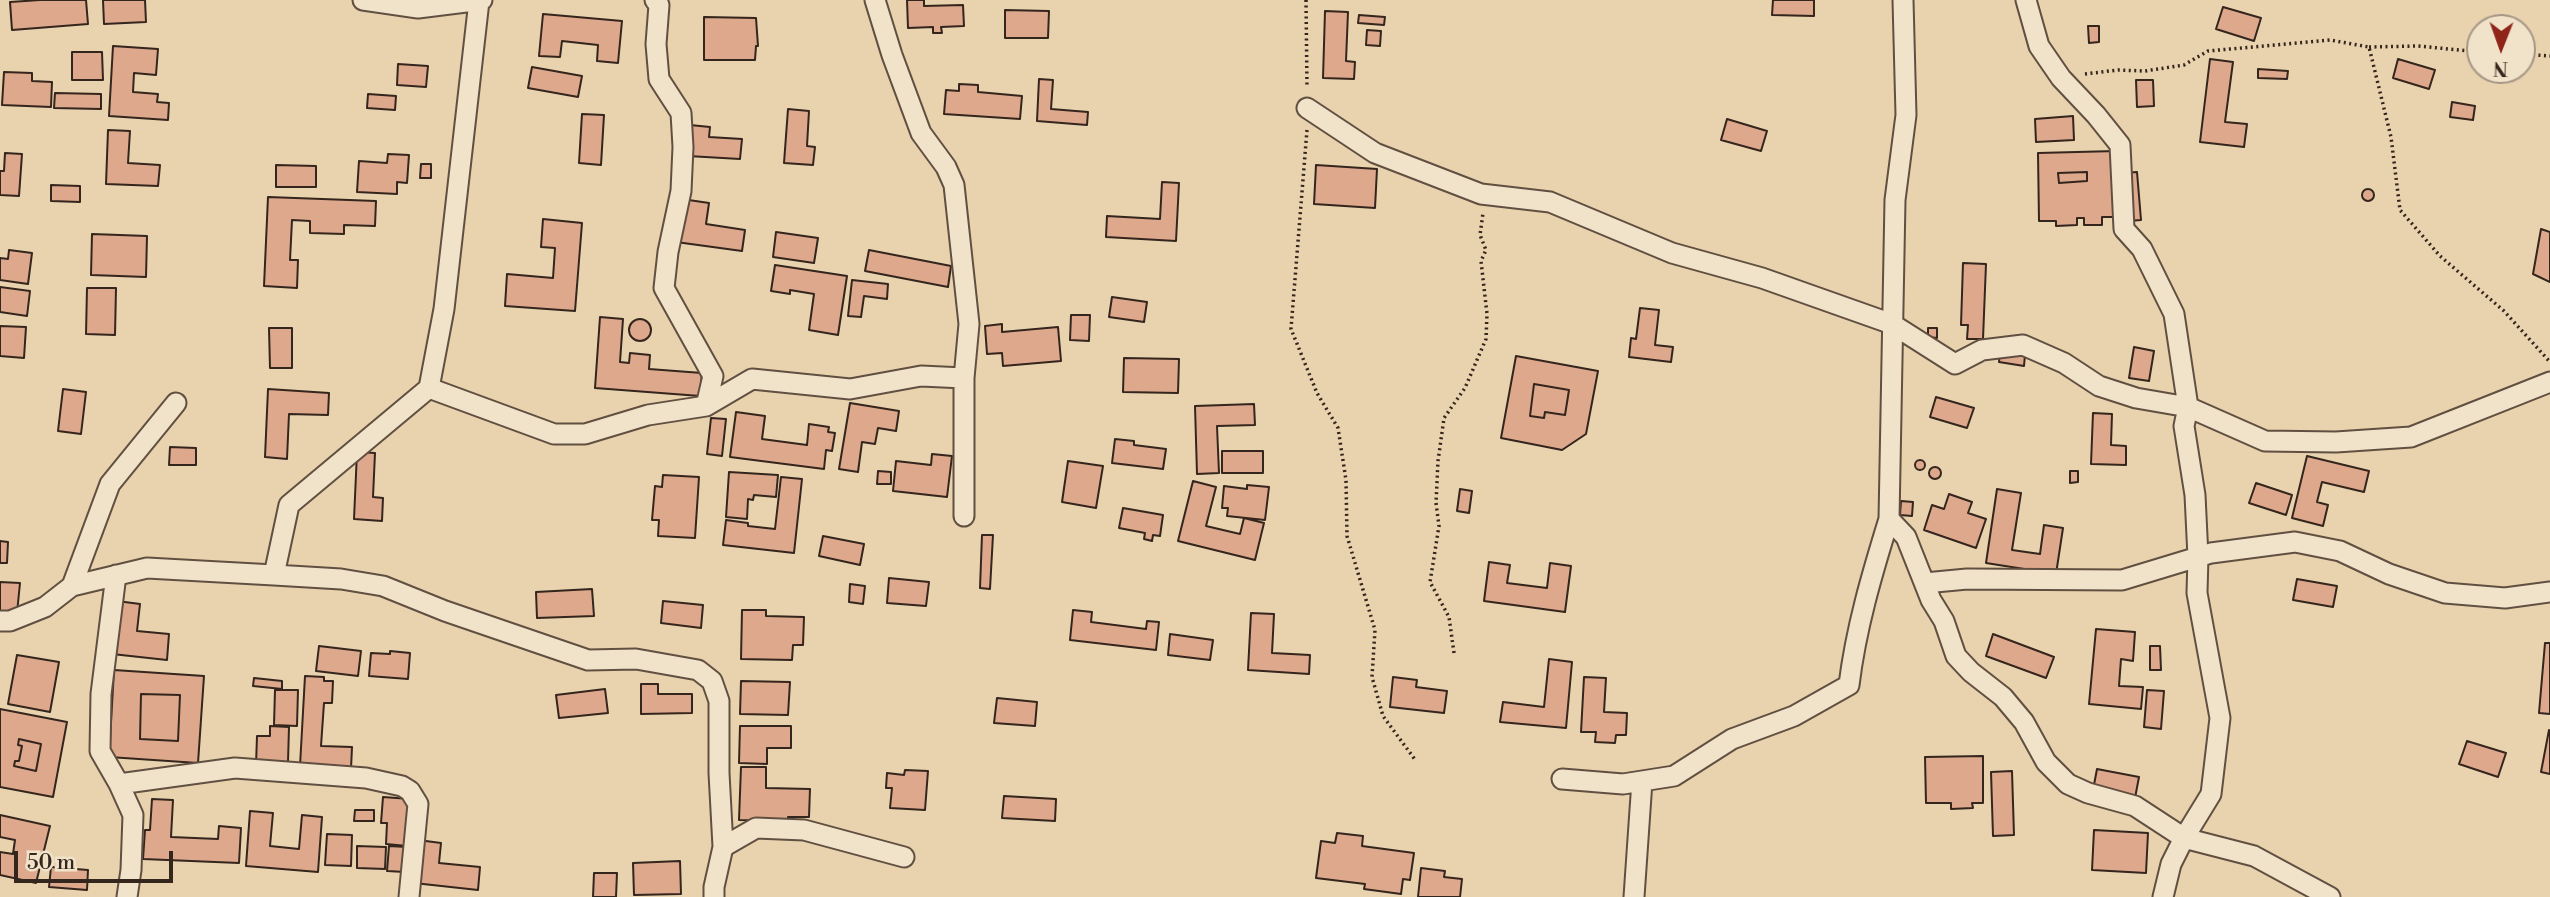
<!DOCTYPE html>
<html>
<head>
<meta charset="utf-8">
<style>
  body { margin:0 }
  #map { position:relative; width:2550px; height:897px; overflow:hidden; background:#e9d2ae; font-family:"Libre Bodoni",serif }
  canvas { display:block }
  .north { position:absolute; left:2466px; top:14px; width:70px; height:70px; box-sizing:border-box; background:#f1e2ca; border:2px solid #a59685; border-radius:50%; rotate:181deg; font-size:19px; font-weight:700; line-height:28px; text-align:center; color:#34251d }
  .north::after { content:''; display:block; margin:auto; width:24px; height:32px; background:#8f2418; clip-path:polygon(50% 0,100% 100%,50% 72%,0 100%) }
  .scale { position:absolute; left:14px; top:851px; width:159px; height:32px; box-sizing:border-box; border:4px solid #34251d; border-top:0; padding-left:9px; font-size:21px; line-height:24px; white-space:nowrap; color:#34251d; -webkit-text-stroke:5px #f1e2ca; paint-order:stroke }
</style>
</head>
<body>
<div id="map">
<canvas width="2550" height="897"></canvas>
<div class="north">N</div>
<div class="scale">50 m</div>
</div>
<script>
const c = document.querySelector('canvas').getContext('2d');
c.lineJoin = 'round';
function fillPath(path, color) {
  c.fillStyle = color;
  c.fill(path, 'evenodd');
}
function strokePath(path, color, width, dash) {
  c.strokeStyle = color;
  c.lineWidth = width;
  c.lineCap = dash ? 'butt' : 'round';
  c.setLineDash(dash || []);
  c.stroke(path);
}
const building = new Path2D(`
  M40,0h46l2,24 -76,6 -2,-28z
  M103,0h42l1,22 -42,2z
  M907,0h17v6l39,-1 1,21 -23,1 1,6h-9v-6l-25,1z
  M1773,0h41v16l-42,-1z
  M2223,7l38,11 -7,23 -38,-12z
  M1005,10l44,1 -1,27h-43z
  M1325,11l23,1 -2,49 9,1 -1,17 -31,-1z
  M543,14l79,7 -4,42 -21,-2 1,-16 -36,-4 -2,16 -21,-1z
  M1359,15l26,2 -1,8 -26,-2z
  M704,17l52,1 2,28h-2l-1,14h-51z
  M2088,26h11v16l-10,1z
  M1367,30l14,1 -1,15 -14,-1z
  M113,46l45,3 -2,26 -22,-2 -1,19 25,2 -1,8 12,1 -1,17 -59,-4z
  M72,52h30l1,28h-31z
  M2210,59l23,3 -8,60 22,2 -3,23 -44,-5z
  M2398,59l37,11 -6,19 -36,-11z
  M398,64l30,2 -2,21 -29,-2z
  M532,67l50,9 -4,21 -50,-9z
  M2258,69l30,2 -1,8 -29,-1z
  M4,72l28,1v8l20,1 -1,25 -49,-2z
  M1039,79l14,1 -2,29 37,3 -1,13 -50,-4z
  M2136,80h17l1,26 -17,1z
  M959,84l19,1v7l44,4 -2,23 -76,-5 2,-24 13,1z
  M55,93l46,1v15l-47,-1z
  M368,94l28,2 -1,14 -28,-2z
  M2452,102l23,4 -2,14 -23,-3z
  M788,109l21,2 -2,35 8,1 -2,18 -29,-2z
  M582,114l22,1 -3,50 -22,-2z
  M2073,116l1,24 -38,2 -1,-23z
  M1727,119l40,12 -6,20 -40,-11z
  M690,125l20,2 -1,10 33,2 -2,20 -52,-3z
  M108,130l22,1 -2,32 32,2 -2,21 -52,-2z
  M2116,151l2,66h-16v8h-18v-7h-7v7l-21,1v-5h-17l-1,-68zM2087,172v9l-28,2 -1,-10z
  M5,153l17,1 -3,42 -19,-1v-24h4z
  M388,154l21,1 -2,28 -10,-1v12l-40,-2 2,-31 28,2z
  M421,164h10v14h-11z
  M276,165l40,1v21h-40z
  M1316,165l61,4 -2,39 -61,-4z
  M2087,172v9l-28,2 -1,-10z
  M2137,172l4,48 -13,1 -4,-48z
  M1162,182l17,1 -3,58 -70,-4 1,-21 53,3z
  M51,185l29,1v16l-29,-1z
  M2362 195a6 6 0 1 1 12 0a6 6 0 1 1-12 0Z
  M268,197l108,4 -1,25 -31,-1v9l-34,-1v-12l-18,-1 -2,40h8l-1,28 -33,-2z
  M682,199l27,4 -3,21 39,6 -3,21 -66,-9z
  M543,219l39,4 -7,88 -70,-5 2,-32 46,4 2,-30 -14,-1z
  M2541,229l9,3v50l-17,-8z
  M776,232l42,6 -4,25 -41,-6z
  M92,234l55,2 -1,41 -55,-2z
  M9,250l23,3 -4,31 -28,-4v-22l8,1z
  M869,250l82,16 -3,21 -83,-16z
  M1963,263l23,1 -3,75h-16l1,-14h-7z
  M775,265l72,11 -9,59 -29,-5 5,-36 -24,-4v4l-19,-3z
  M852,280l36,4 -1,15 -23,-3 -3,21 -13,-1z
  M0,287l30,4 -3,25 -27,-4z
  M87,288h29l-1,47 -29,-1z
  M1112,297l35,5 -3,20 -35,-5z
  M1640,308l19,2 -4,35 18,2 -2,15 -42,-5 2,-19 5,1z
  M1071,315h19l-1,26 -19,-1z
  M600,317l23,2 -3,43 9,1 1,-10 20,2 -1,14 53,4 -2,23 -105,-8z
  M629 330a11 11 0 1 1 22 0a11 11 0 1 1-22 0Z
  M1002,324v8l56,-5 3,34 -58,5 -1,-13 -15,1 -2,-28z
  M0,326l26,1 -2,31 -24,-2z
  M269,328h23v40h-22z
  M1928,328h9v10l-9,-1z
  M2134,347l20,4 -5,30 -20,-3z
  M2000,352l25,3 -1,11 -25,-4z
  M1516,356l82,15 -12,63 -24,16 -61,-12zM1534,384l35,6 -4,25 -20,-3 -1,6 -14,-2z
  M1124,358l55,1 -1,34 -55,-1z
  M1534,384l35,6 -4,25 -20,-3 -1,6 -14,-2z
  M63,389l23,3 -5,42 -23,-3z
  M268,389l61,4 -1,22 -39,-1 -2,45 -22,-2z
  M1936,397l38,11 -7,20 -37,-11z
  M850,403l49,8 -3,20 -18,-3 -3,16 -13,-2 -4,30 -19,-3z
  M1254,404l1,21 -38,1 2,47 -22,1 -2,-68z
  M736,412l29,4 -3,23 45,6 2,-21 20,3 -1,5 7,1 -3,18 -6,-1 -2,19 -94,-12z
  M2093,413l19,1 -1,31 15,1v19l-35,-1z
  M711,418l15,1 -4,37 -15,-2z
  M1115,439l19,2v4l32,4 -3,20 -51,-6z
  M170,447l26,1v17h-27z
  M1222,451h41v22h-41z
  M357,452l18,1 -2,44 10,1 -1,23 -28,-2z
  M932,454l20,2 -5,41 -54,-6 3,-30 35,4z
  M2307,456l62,15 -5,21 -42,-10 -5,20 11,3 -5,21 -31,-8z
  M1915 465a5 5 0 1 1 10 0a5 5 0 1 1-10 0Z
  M1068,461l35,5 -7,42 -34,-6z
  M1929 473a6 6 0 1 1 12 0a6 6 0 1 1-12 0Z
  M878,471l13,1v12h-14z
  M2070,471h8v11l-8,1z
  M729,472l49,3 -2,22 -22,-2 -1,5 -5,-1 -1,20 -21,-2z
  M663,475l36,2 -4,61 -37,-2 1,-16h-7l3,-34 7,1z
  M781,477l21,2 -8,74 -71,-8 3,-25 22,3v3l27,3z
  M1193,481l23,6 -10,39 34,8 4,-16 20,5 -9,37 -77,-19z
  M2256,483l36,12 -6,20 -37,-12z
  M1247,485l22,2 -4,33 -38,-4 1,-8h-6l2,-22 23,3z
  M1460,489l12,2 -3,22 -12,-2z
  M1997,489l24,4 -9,57 28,4 4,-29 19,3 -7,46 -70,-11z
  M1949,494l23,8 -4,11 18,6 -10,29 -52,-18 8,-25 12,4z
  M1901,501l12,1 -1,14 -12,-1z
  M1123,508l40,7 -3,21 -7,-1 -1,6 -8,-2 1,-6 -26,-5z
  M982,535h11l-3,54 -10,-1z
  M823,536l41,8 -4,21 -41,-9z
  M0,541l8,1 -1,21h-7z
  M1489,562l21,3 -3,18 40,5 3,-25 21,3 -6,46 -81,-11z
  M889,578l40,4 -3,24 -39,-3z
  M2297,579l40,7 -4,21 -40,-7z
  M0,582l20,1 -3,30 -17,-1z
  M850,584l15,2 -2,18 -14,-2z
  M592,589l2,27 -57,2 -1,-26z
  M117,601l23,3 -3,27 32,3 -2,26 -55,-6z
  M663,601l40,4 -2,23 -40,-5z
  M742,610h24v6l38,1 -1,28h-10l-1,15 -51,-1z
  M1073,610l19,2 -1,10 55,7 1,-8 12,1 -3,28 -86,-10z
  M1251,613l23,1 -2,39 38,2 -1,19 -61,-4z
  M2096,629l39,3 -2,29 -12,-2 -2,27 24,1 -2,22 -52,-5z
  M1170,634l43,6 -3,20 -42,-5z
  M1993,634l61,23 -8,21 -60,-22z
  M2545,643h5v71l-11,-1z
  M319,646l42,5 -3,25 -42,-5z
  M2150,646h10l1,24h-11z
  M390,651l20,2 -2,26 -39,-3 2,-23 19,1z
  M17,655l42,7 -9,50 -42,-8z
  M1549,659l23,3 -6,66 -66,-6 3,-20 41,5z
  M114,670l90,6 -6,87 -89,-6zM141,694l39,1 -2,46 -38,-2z
  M305,676l19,1v4h9l-1,22h-8l-3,43 31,1 -1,22 -51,-3z
  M1393,677l24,3 -1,7 31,4 -3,22 -54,-6z
  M1584,677l22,1 -2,34 23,1 -1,22h-10l-1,8 -20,-1 1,-10h-15z
  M254,678l28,3v8l-29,-3z
  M741,681l49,1 -2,33 -48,-1z
  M641,684h17v10h34v19l-51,1z
  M605,689l3,24 -49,5 -3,-23z
  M275,690h23l-1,36 -23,-1z
  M2147,690l17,1 -3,38 -17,-2z
  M141,694l39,1 -2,46 -38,-2z
  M997,698l40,4 -2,24 -41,-3z
  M0,709l67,13 -14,75 -53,-10zM19,739l22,5 -5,27 -22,-5 1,-5h4l3,-15 -4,-1z
  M270,726l19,1 -1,35 -32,3 1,-29h13z
  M740,726h51v22h-24v16l-28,-1z
  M2549,730l1,1v43l-9,-2z
  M19,739l22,5 -5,27 -22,-5 1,-5h4l3,-15 -4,-1z
  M2467,741l39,12 -8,24 -39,-13z
  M1983,756v47h-11l1,5 -22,1v-6h-25l-1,-46z
  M741,767h25v21l44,1 -1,28h-21v4l-49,-1z
  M2097,769l42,8 -4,21 -42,-8z
  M905,770l23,1 -3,39 -35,-2 2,-20h-6l1,-15 17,2z
  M2012,771l2,64 -21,1 -2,-64z
  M1004,796l52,3 -1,22 -53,-3z
  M383,797l27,2 -3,47 -21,-2 1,-21h-6z
  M152,799l21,1 -2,37 47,2 1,-13 22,2 -2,35 -96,-4 2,-29h5z
  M355,810h19v11h-20z
  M250,811l23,2 -3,33 29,3 3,-34 20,2 -4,55 -72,-6z
  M0,815l50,11 -14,57 -36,-8v-23l13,2 2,-14 -15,-3z
  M2094,830l54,3 -2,40 -54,-3z
  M1337,833l26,3 -1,10 52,7 -4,27 -7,-1 -2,15 -37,-5 1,-5 -49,-6 5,-37 14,2z
  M327,834l25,1 -1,31 -26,-1z
  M418,840l23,3 -2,20 41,4 -2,23 -64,-7z
  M357,846l29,1 -1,22 -28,-1z
  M389,846l18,1 -2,25 -18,-1z
  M680,861l1,33 -47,1 -1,-32z
  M51,867l37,3 -1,20 -38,-3z
  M1421,868l24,3 -1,6 18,2 -2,18h-42z
  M594,873h23l-1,24h-23z`);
fillPath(building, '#dea88c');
strokePath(building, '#34251d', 2);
const minor = new Path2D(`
  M363,0l55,8 64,-8
  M655,0l4,5 -3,39 3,35 22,34 2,34 -2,44 -13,61 -4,36 49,88 -7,30
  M875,0l17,55 29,78 25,34 8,18 15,139 -5,54v138
  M2026,0l13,46 22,32 35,37 24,30 4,84 18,20 32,65 14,93 -4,19 11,69 3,62 -1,36 23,125 -9,76 -27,44 70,18 76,41
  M1307,108l68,45 106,41 69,8 122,51 90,25 130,46 63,40 27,-14 41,-5 41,18 35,23 37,12 52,9 77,34 71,1 75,-5 139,-55
  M429,388l15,-79 35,-308
  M1889,519l17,18 25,63 13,21 12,35 15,16 32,25 21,25 22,40 22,22 20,9 47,13 49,32 -13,26 -8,33
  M116,575l-15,119 -1,57 19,33 14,31 -2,55 -4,27
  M274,575l67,4 42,7 62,25 143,49 48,-1 62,11 14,11 7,20v72l4,74
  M1925,583l42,-4 155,1 89,-27 84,-11 45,9 49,23 56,19 60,5 45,-6
  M72,586l38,-102 66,-81
  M0,621h10l35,-14 27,-21 75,-18 127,7 15,-70 140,-117 125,46h31l63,-19 58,-9 46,-27 98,10 71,-13 43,2
  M1562,779l61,5 51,-8 58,-37 62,-23 55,-31c7,-57 23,-111 40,-166l6,-319 11,-85 -3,-115
  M119,784l116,-16 131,10 36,8 8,5 8,13 -9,93
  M714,897v-10l9,-40 33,-19 48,2 100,27
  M1634,897l8,-116`);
strokePath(minor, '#615041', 23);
strokePath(new Path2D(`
  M1306,0l1,87
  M2369,47l49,-1 62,6
  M2522,54l28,2
  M2085,74l33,-4 27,1 39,-6 24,-14 122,-11 39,7 22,90 9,73 40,46 64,55 46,51
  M1307,130l-16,199 26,64 21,35 8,52 1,56 28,94 -3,47 11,39 33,45
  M1454,653l-5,-36 -19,-35 9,-56 -3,-23 2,-42 6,-43 21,-30 21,-49 1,-25 -6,-53 5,-11 -6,-15 3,-22`), '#34251d', 3.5, [2, 3.5]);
strokePath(minor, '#f1e2ca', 19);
</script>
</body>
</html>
